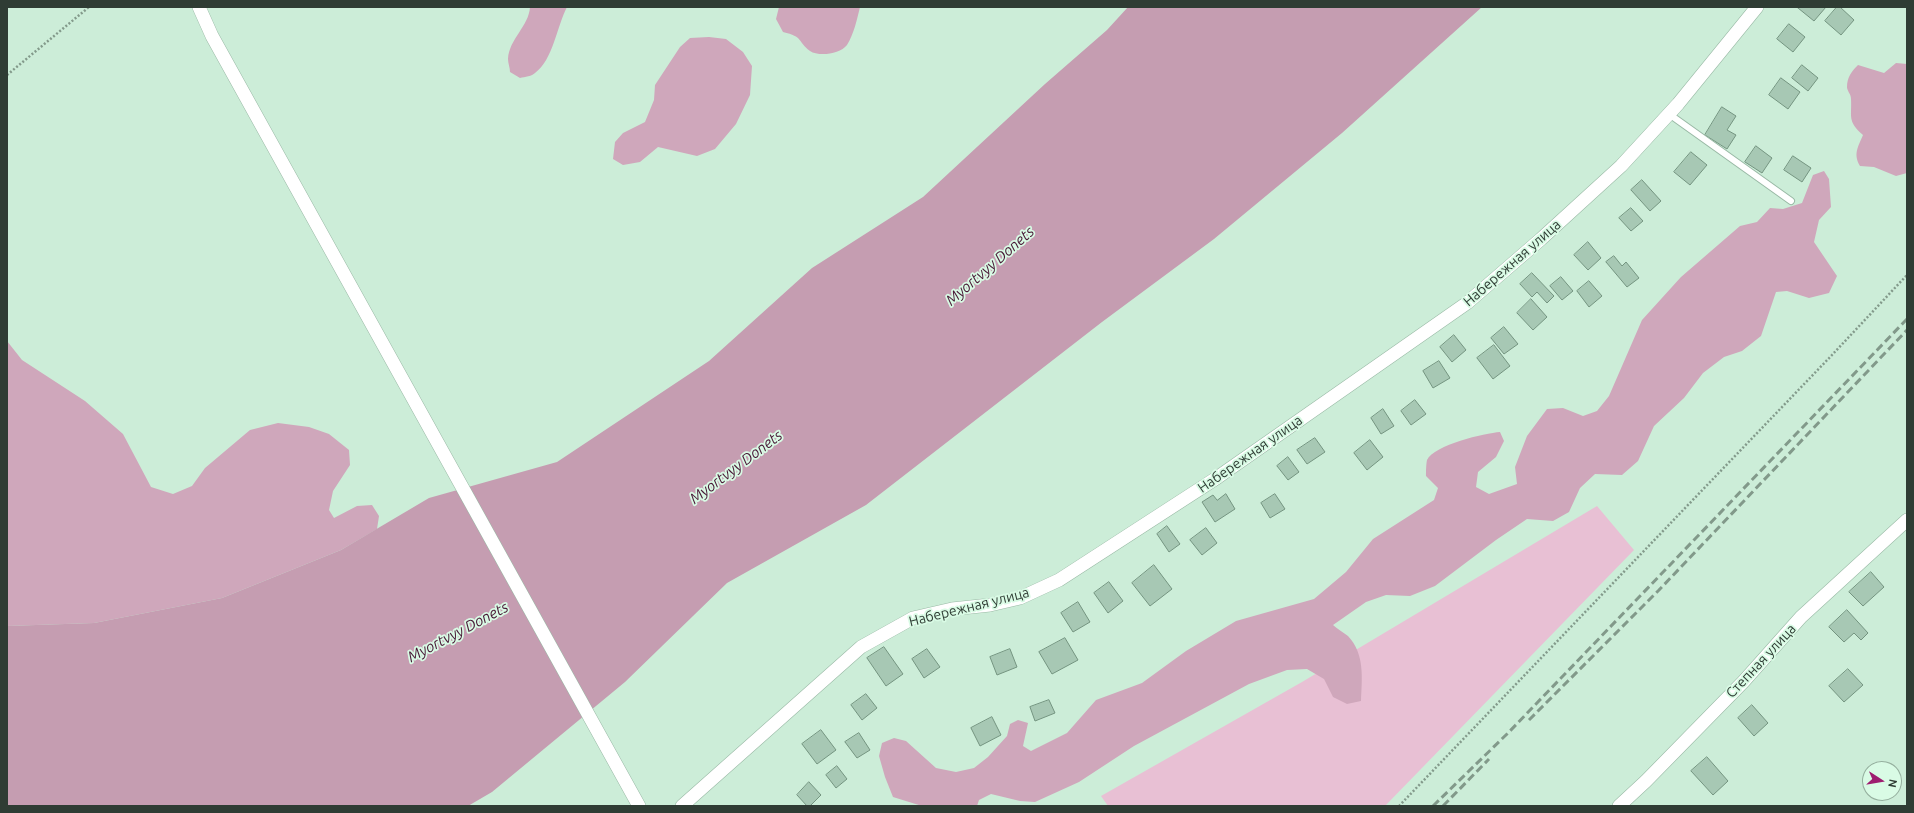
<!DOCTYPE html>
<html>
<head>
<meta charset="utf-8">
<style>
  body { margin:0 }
  #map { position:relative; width:1914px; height:813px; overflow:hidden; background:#ccedd8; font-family:Ubuntu,sans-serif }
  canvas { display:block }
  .frame { position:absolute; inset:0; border:8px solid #2f3c34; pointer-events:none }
  .north { position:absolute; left:1862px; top:761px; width:40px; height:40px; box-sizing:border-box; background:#d9fbe5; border:1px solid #95af9e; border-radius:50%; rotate:102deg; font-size:11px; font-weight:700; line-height:16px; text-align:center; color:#2f3c34 }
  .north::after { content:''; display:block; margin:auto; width:14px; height:18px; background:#9e1d70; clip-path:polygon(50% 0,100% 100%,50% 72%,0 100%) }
</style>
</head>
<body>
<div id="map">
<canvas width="1914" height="813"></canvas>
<div class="frame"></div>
<div class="north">N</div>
</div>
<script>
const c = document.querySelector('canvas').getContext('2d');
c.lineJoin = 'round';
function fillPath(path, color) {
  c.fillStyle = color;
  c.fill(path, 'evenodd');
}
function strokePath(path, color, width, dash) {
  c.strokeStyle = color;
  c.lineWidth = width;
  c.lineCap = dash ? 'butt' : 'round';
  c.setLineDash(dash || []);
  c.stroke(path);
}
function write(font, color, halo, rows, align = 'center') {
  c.font = font + ' Ubuntu,sans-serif';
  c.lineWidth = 3.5;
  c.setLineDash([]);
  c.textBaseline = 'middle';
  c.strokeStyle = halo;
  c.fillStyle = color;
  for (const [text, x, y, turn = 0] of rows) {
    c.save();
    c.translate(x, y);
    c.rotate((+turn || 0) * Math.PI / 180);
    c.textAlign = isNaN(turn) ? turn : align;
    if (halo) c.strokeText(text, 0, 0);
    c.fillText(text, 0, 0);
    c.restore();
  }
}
fillPath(new Path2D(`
  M1597,506l37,44 -249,256h-277l-7,-10 201,-114z`), '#e8c0d4');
fillPath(new Path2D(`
  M530,7h37c-10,19 -14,53 -32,66 -3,3 -10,4 -15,5l-10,-6c0,-4 -2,-9 -2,-13 1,-20 21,-33 22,-52z
  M779,7h81c-3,12 -6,27 -13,38 -7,9 -28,12 -37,6 -13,-10 -6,-14 -27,-19l-7,-13z
  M709,37l17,2 17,13 9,14 -2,29 -14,29 -21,25 -18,7 -39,-9 -18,15 -17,3 -10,-6 2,-17 8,-9 22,-11 9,-22 1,-15 25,-38 10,-9z
  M1896,63l11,1v109l-11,3 -22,-9 -14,-1c-7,-12 -2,-19 3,-31 -16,-14 -11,-18 -12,-36 0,-5 -4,-8 -4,-12 0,-10 5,-16 11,-22l26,8z
  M1824,171l5,8 2,28 -12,13 -5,22 23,34 -8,17 -20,5 -22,-7 -11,1 -15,44 -19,15 -18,6 -21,16 -19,25 -30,28 -16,35 -16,14 -27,-1 -15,14 -11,24 -16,9 -26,-2 -31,21 -61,46 -25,10 -24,-1 -20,7 -33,23c4,4 10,7 15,11 17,18 14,42 13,65l-14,3 -14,-7 -9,-18 -17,-10 -20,1 -38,14 -115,62 -55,36 -44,20 -15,-1 -29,-7 -12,6 -2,6h-55l-29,-9 -8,-20 -6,-21 3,-13 12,-5 12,3 30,27 20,4 18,-4 14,-11 19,-21 3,-12 8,-4 10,3 -5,23 8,5 36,-18 29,-33 46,-17 44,-32 50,-30 78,-22 32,-27 27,-33 61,-39 4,-12 -12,-12c0,-4 0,-11 1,-16 7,-15 58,-27 73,-28l4,9 -8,16 -18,15 -2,15 13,7 28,-10 -2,-17 12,-31 20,-27 16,-1 20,8 14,-5 12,-15 33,-76 39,-43 59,-51 17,-4 13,-14 13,1 19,-6 11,-28z
  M7,341l15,19 63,41 38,33 28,53 22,7 19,-8 13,-18 45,-38 28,-7 31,4 20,7 20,16 1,15 -17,26 -4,19 5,8 23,-12 15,-1 7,11 -2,13 -36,21 -119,48 -128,25 -87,3z`), '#cfa7bb');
fillPath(new Path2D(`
  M1128,7h354l-140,126 -128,106 -112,83 -236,183 -139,78 -102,99 -133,110 -24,14h-461v-180l87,-3 128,-25 119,-48 88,-52 128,-36 152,-101 103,-93 111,-71 122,-113 62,-54z`), '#c59db1');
const building = new Path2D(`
  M1799,7h27l-12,14 -16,-13z
  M1837,7h3l14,13 -13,15 -16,-14z
  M1789,24l16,13 -12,15 -16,-13z
  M1802,65l16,13 -10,13 -16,-13z
  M1781,78l19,14 -12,17 -19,-14z
  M1722,107l14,9 -9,14 9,5 -9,14 -22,-14z
  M1756,146l16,12 -10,15 -17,-11z
  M1691,152l16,13 -17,20 -16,-13z
  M1793,156l18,12 -9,14 -18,-12z
  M1642,180l19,21 -11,10 -19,-21z
  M1631,208l12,13 -12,10 -12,-13z
  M1588,242l13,16 -13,12 -14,-15z
  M1614,256l8,10 4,-4 13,16 -12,9 -21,-25z
  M1532,273l22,23 -7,7 -10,-11 -5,5 -12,-13z
  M1561,277l12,14 -11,9 -12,-14z
  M1589,281l13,15 -13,11 -12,-16z
  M1531,299l16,18 -14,13 -16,-17z
  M1504,327l14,17 -14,10 -13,-16z
  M1454,335l12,15 -14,12 -12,-15z
  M1494,345l16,21 -17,13 -16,-21z
  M1439,361l11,17 -17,10 -10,-17z
  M1415,400l11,14 -15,11 -10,-14z
  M1383,409l11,17 -13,8 -10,-16z
  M1315,438l10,14 -18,12 -10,-14z
  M1370,440l13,17 -16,13 -13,-17z
  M1288,457l11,15 -11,8 -11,-14z
  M1226,494l9,15 -20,13 -13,-20 11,-7 4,5z
  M1275,494l10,15 -15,9 -9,-15z
  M1167,526l13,18 -11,8 -12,-18z
  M1206,528l11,15 -15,12 -12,-15z
  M1154,565l18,24 -22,17 -18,-23z
  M1871,572l13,15 -21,19 -14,-14z
  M1109,582l14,19 -15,12 -14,-20z
  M1078,602l12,20 -17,10 -12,-19z
  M1847,610l21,23 -7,7 -7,-7 -10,9 -15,-15z
  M1065,638l13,22 -26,14 -13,-22z
  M884,647l19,27 -17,12 -19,-28z
  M927,649l13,18 -16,11 -12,-19z
  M1010,649l7,18 -20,8 -7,-18z
  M1848,669l15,16 -19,17 -15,-16z
  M866,694l11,14 -15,12 -11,-15z
  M1049,700l6,13 -20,8 -5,-14z
  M1752,705l16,18 -14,13 -16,-18z
  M992,717l9,18 -21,11 -9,-18z
  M821,730l15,20 -19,14 -15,-20z
  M859,733l11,17 -13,8 -12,-16z
  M1707,757l21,24 -15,14 -22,-24z
  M837,766l10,13 -11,9 -10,-13z
  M809,782l12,13 -11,11h-3l-10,-11z`);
fillPath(building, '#a7c8b4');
strokePath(building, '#749480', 1);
const service = new Path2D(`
  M1669,114l122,87`);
const minor = new Path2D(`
  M199,7l13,29 427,770
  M682,806l179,-159 52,-29 39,-9 38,-4 30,-7 39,-18 159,-103 249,-174 74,-64 80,-73 57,-62 79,-97
  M1619,806l27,-25 98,-100 57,-64 106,-97`);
strokePath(service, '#99b9a5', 8);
strokePath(minor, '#99b9a5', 14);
strokePath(new Path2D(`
  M7,75l82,-68
  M1399,806l433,-451 75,-80`), '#839a8b', 2.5, [2, 2]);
strokePath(service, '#fff', 6);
strokePath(minor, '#fff', 13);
strokePath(new Path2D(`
  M1529,720l130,-130 248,-260
  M1433,806l75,-73 399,-414
  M1443,806l46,-47`), '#82998a', 3, [8, 4]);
write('14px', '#2f3c34', '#d9fbe5', [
  ["Набережная улица",1512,263,-41],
  ["Набережная улица",1250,454,-35],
  ["Набережная улица",969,607,-14],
  ["Степная улица",1761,661,-47]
]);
write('italic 15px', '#481735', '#d9fbe5', [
  ["Myortvyy Donets",990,266,-41],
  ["Myortvyy Donets",736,467,-37],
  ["Myortvyy Donets",458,632,-28]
]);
</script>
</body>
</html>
